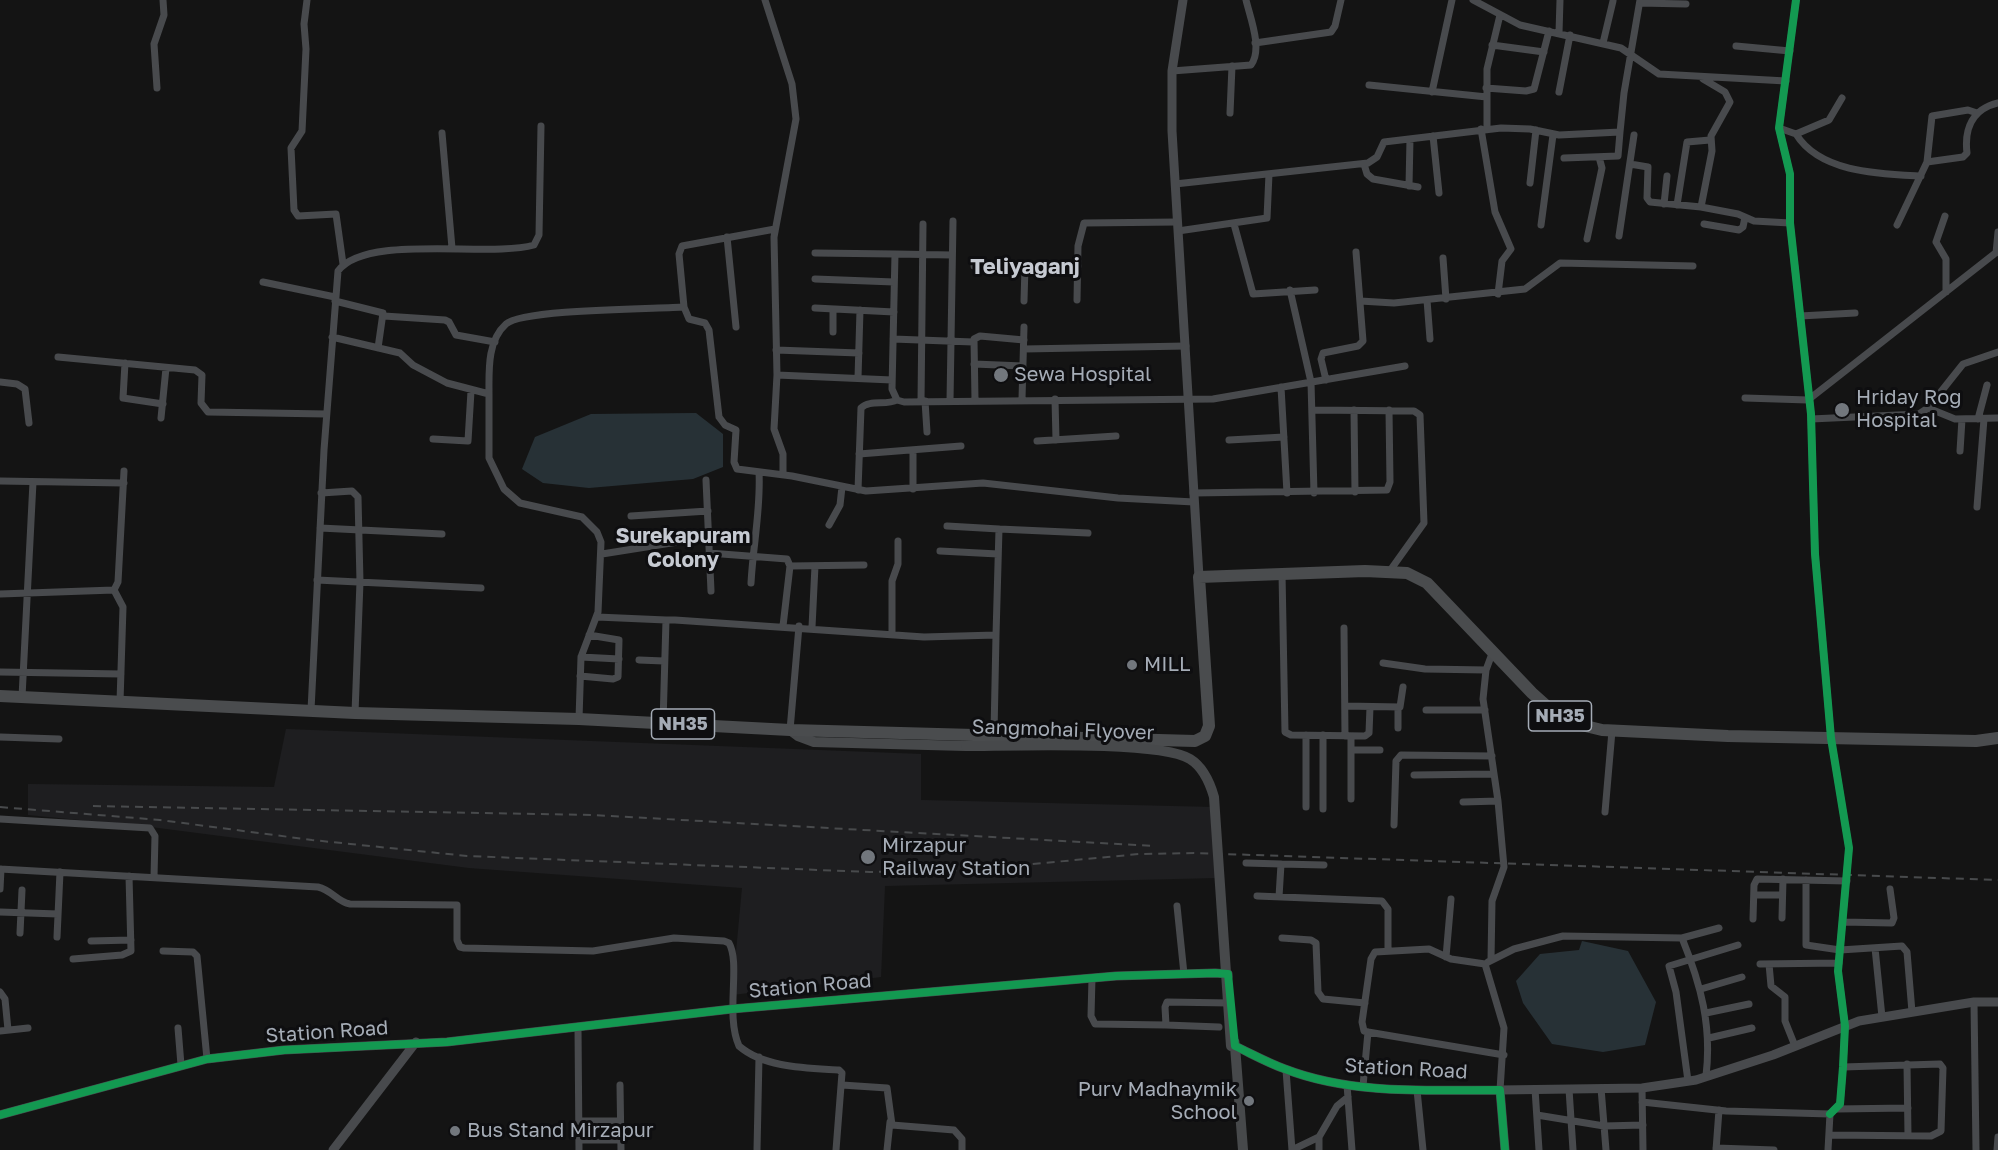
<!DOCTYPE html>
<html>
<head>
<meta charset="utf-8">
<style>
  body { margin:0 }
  canvas { display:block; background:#141414 }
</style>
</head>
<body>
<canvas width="1998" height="1150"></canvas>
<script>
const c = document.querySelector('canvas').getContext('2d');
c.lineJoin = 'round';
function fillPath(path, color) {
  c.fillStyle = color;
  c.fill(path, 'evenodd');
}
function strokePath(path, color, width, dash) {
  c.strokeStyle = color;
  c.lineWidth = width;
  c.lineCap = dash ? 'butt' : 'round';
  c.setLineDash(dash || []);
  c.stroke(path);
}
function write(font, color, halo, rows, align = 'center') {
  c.font = font + ' "Golos Text",sans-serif';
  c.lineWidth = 6;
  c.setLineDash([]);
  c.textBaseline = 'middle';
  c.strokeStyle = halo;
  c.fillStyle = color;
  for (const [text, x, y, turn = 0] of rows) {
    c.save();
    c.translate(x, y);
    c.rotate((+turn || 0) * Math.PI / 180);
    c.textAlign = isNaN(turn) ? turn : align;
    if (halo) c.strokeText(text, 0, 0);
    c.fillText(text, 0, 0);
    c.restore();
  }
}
fillPath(new Path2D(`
  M286,729l635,25v46l292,7 3,71 -331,8 -4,91 -149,18 10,-107 -273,-20 -318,-41 -123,-12v-31l246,3z`), '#1e1e20');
fillPath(new Path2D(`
  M696,413l27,21v33l-30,12 -104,9 -46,-5 -21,-14 13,-32 56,-23z
  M1582,941l46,10 28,51 -11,43 -42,7 -51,-8 -29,-41 -7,-22 24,-27 39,-4z`), '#273136');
strokePath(new Path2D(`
  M307,0l-3,24 2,25 -4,82 -11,17 3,62 4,6 38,-2 7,50
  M765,0l27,84 4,35 -22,118 3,138 -3,54 9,25v20
  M1473,0l47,25 101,23 38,26 127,7
  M1796,0l-17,128 11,46v49l21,191 4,140 16,184 18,110 -11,123 7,55 -2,41 -3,37 -10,10
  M1640,3l46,1
  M1559,33l1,-33
  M1255,43l76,-11 4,-6 6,-26
  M1603,43l10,-42
  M1492,45l52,7
  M1736,46l54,5
  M1172,71l79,-6c12,-16 -1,-48 -5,-65
  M1369,85l118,12
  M157,88l-3,-44 10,-29 -1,-15
  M1486,88l40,3 8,-2 15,-58
  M1432,92l20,-92
  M1559,92l11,-57
  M1230,113l2,-47
  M1487,128v-59l13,-54
  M1779,128l17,6c24,39 84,40 125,42
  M1481,129l14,83 16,37 -9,12 -4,33
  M442,133l10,115
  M1796,134l33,-14 13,-22
  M1433,136l6,57
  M1564,158l54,-2 2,-24
  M1927,162l36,-5 4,-4c-3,-25 6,-44 31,-50
  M1364,164l3,10 6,5 45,8
  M1630,164l18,3 -1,31 3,4 51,5 37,7 16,7 36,2
  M1530,183l6,-53
  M1175,184l193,-21 9,-6 7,-15 117,-14 29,1 29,6 61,-3 4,-39 16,-93
  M1409,186l1,-47
  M1664,204l3,-28
  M1677,205l10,-63 23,-2
  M1701,207l11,-56 -1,-15 19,-34 -5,-10 -22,-13
  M1945,216l-9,26 10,17v33
  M1234,224l19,70 62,-4
  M1704,224l35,6 4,-3 2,-10
  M1541,225l12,-90
  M1897,225l30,-63 5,-46 36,-6 9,3
  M1178,231l89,-13 2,-44
  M1619,236l15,-101
  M727,237l9,90
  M1587,239l15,-71 -3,-11
  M815,253l80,1 -3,135 5,11 7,2 309,-3 192,-33
  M1996,253l2,-21
  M895,254l57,1
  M1443,258l3,41
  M974,266h104
  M815,279l79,3
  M263,282l72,15
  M1290,290l21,92 3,111
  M1077,300l1,-54 6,-23 93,-1
  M1427,300l3,39
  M335,301l48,12 -5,35
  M1024,301l1,-35
  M1360,301l34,2 131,-14 35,-26 133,3
  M684,307l-5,-53 3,-8 93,-17
  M815,308l79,4
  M833,309v23
  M384,316l61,4 4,2 7,13 39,7
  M1800,316l55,-3
  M332,337l68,16 13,12 34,18 42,11v64l15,31 16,14 62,14 15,15 4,10 -3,70 -17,45 -2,62
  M893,339l80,3
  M1024,349l162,-3
  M776,350l83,3
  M58,357l137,13 7,5 -1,28 7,9 118,2
  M125,363l-2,35 40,6
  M974,364l49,2
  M777,375l115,5
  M858,378l2,-68
  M1326,380l-5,-21 2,-6 35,-7 5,-5 -7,-89
  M0,382l17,2 8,5 4,34
  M1281,387l6,106
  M489,394c0,-23 -2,-53 17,-70 16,-15 148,-15 178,-17l5,12 16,4 4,7 10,87 6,8 11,5 -2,32 3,7 55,7 74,15 117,-8 135,15 76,4
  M1745,398l63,2 190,-149
  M1022,399l2,-72
  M1055,399l1,41
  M975,400l-1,-61 6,-3 44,4
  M925,401l2,31
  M950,401l3,-180
  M921,402l2,-178
  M1928,408l27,11 43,-1
  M1312,410l102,1 6,4 4,108 -35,49
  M1354,410l1,82
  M161,418l5,-50
  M1811,419l108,-5 9,-6 35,-44 35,-12
  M1978,419l9,-34
  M433,439l35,2 3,-50
  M1229,440l55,-3
  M1037,441l79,-5
  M1960,451l2,-32
  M859,454l102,-8
  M706,480l5,111
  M0,481l124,2
  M913,489v-39
  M858,490l3,-82c9,-9 25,-2 36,-8
  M321,493l31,-2 6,6 2,85 -5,131
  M1193,493l194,-3 3,-8 -1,-72
  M1977,507l7,-88
  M631,516l77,-5
  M829,525l11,-20 2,-18
  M947,526l52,3
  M320,528l122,6
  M940,551l58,3
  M709,553l78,6 3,7 -7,60
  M602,554l107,-17
  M790,566l74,-1
  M1282,573l3,159 6,3 74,1 4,-3 1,-26
  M317,580l164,8
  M751,583c2,-38 10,-74 8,-111
  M114,590l9,17 -3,95
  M0,594l114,-4 4,-8 6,-111
  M597,617l69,3
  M812,627l3,-61
  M1344,628l1,108
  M892,634v-53l6,-17v-23
  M996,635l3,-106 89,4
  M581,657l38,2
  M639,660l25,1
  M1383,663l42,6 61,1
  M0,672l121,2
  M580,676l33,3 5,-2 1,-37 -30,-5
  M22,697l11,-215
  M1345,706l55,1 3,-20
  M311,710l13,-260 14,-179c28,-38 151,-13 196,-26l5,-10 2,-109
  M1426,710h59
  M663,723l3,-103h9l249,17 72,-2 -2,98
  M1398,728v-20
  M790,730l9,-104
  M1351,736v63
  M0,737l59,2
  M1351,750h29
  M1414,775l79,-1
  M1463,802l35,-1
  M1306,807v-72
  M1323,809v-74
  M1605,812l7,-81
  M0,819l150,9 5,8 -1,41
  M1394,825l2,-64 5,-6 91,1
  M1246,863l35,1 -2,33
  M1281,864l43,1
  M0,869l318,18c14,3 19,15 32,17l107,1v35l3,7 4,1 129,3 81,-13 50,3 5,2c12,21 -4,72 10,103 25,22 69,22 100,24l3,3 -6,77
  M1806,880v65l34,5 62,-4 5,6 5,60
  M0,889l1,-20
  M1754,895h28
  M1257,896l125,5 6,8v40
  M1177,906l7,68
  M0,912l58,2
  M1782,918l1,-39
  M1753,919l1,-34 3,-6 90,2
  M1843,922l49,1 2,-5 -4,-29
  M20,933l2,-43
  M57,937l3,-65
  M1282,938l29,2 5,3 2,49 5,7 42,4
  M1682,938c19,47 30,88 24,138
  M91,941l40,-1
  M1875,948l7,69
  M163,951l30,1 4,4 10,103
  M1446,957l5,-58
  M73,959l49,-4 9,-4 -2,-75
  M1491,960l1,-59 12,-34 -6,-66 -15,-102 3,-29 7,-19
  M1488,962l26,-13 49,-13 119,2 37,-10
  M1760,964l79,-1
  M1769,964l2,22 14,11v24l10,25
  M1092,978l-1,38 4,8 71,1 -1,-18 2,-5 63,1
  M1701,989l41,-12
  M0,992l5,7 3,31
  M1974,1002l2,148
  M1706,1013l43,-9
  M1166,1025l53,2
  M578,1027l1,123
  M178,1028l3,37
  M0,1031l28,-3
  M1368,1032l-4,-1 -2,-9 9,-63 4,-7 54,-3 22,10 34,5 19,64 -4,62
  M1709,1038l43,-10
  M1907,1064l1,72
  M1286,1070l6,80
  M1688,1081l-12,-89 -7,-26 69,-21
  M620,1085l1,65
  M842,1085l45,3 5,37 62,5 8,9v11
  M1347,1085l5,65
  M1363,1086l5,-54 136,23
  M1601,1088l5,62
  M1642,1088l1,62
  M1535,1089l4,61
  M1569,1089l4,61
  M1417,1090l6,60
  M1642,1102l84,9 104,3 -2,36
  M1837,1109l71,-1
  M1537,1115l67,11 39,-1
  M579,1121h41
  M1829,1135l102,1 10,-5 2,-63 -3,-4 -97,3
  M1319,1137v13
  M579,1140h42
  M1716,1148l58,2
  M757,1150l2,-93
  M887,1150l3,-28
  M1292,1150l27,-13 18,-31 11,-9
  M1716,1150l3,-40
  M1997,1150l1,-13`), '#484a4d', 7);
strokePath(new Path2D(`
  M1183,0l-11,71v60l27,446
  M1235,1042v4c17,8 33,17 50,23 67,26 145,21 215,21l5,60
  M1500,1090l142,-2 54,-8 77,-25 86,-34 115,-19h24
  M0,1115l207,-56 77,-9 163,-8 285,-33 384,-33 99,-3 13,1v3
  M333,1150l83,-108`), '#484a4d', 9);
strokePath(new Path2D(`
  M790,730l8,6 16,6 152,4
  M1235,1046l8,104`), '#47494b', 10);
strokePath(new Path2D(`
  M0,696l355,17 224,6 211,11 405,11 10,-5 4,-10 -10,-149 166,-6 42,2 20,10 105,110 19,17 18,12 33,8 126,6 248,5 22,-3`), '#4a4c4e', 12);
strokePath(new Path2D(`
  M93,806l499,9 562,31
  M0,807l160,13 152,20 155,16 403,16 99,-2 170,-16 55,-1 804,27`), '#484a4c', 2, [8, 6]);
strokePath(new Path2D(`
  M966,746c43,0 193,-6 224,13 13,8 20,24 24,38l17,249`), '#47494b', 10);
strokePath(new Path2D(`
  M1796,0l-17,128 11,46v49l21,191 4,140 16,184 18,110 -11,123 7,55 -2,41 -3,37 -10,10
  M0,1115l207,-56 77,-9 163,-8 285,-33 384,-33 99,-3 13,1 7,72c17,8 33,17 50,23 67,26 145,21 215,21l5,60`), '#139951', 8);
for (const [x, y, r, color] of [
  [1001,375,8,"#72777d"],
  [1842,410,8,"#72777d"],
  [1132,665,6,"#72777d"],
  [868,857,8,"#72777d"],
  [1249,1101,6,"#72777d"],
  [455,1131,6,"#72777d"]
]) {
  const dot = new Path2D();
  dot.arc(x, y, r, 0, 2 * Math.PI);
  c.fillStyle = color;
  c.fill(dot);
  strokePath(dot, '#0e0e10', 2);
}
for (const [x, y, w] of [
  [1560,716,63],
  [683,724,63]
]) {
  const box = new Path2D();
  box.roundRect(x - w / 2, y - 15, w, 30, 4.5);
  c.fillStyle = '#0e0e10';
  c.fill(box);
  strokePath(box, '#a5acb6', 1.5);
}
write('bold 18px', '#a5acb6', null, [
  ["NH35",1560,716],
  ["NH35",683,724]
]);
write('20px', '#a5acb6', '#0e0e10', [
  ["Sewa Hospital",1014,375],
  ["Hriday Rog",1856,398],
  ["Hospital",1856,421],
  ["MILL",1144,665],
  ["Mirzapur",882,846],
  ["Railway Station",882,869],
  ["Purv Madhaymik",1237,1090,"right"],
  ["School",1237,1113,"right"],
  ["Bus Stand Mirzapur",467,1131]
], 'left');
write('20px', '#a5acb6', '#0e0e10', [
  ["Sangmohai Flyover",1063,730,2],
  ["Station Road",810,986,-5],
  ["Station Road",327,1032,-4],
  ["Station Road",1406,1069,3]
]);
write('bold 21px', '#c6cad2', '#0e0e10', [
  ["Surekapuram",683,536],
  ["Colony",683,560]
]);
write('bold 22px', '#c6cad2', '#0e0e10', [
  ["Teliyaganj",1025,267]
]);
</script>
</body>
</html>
